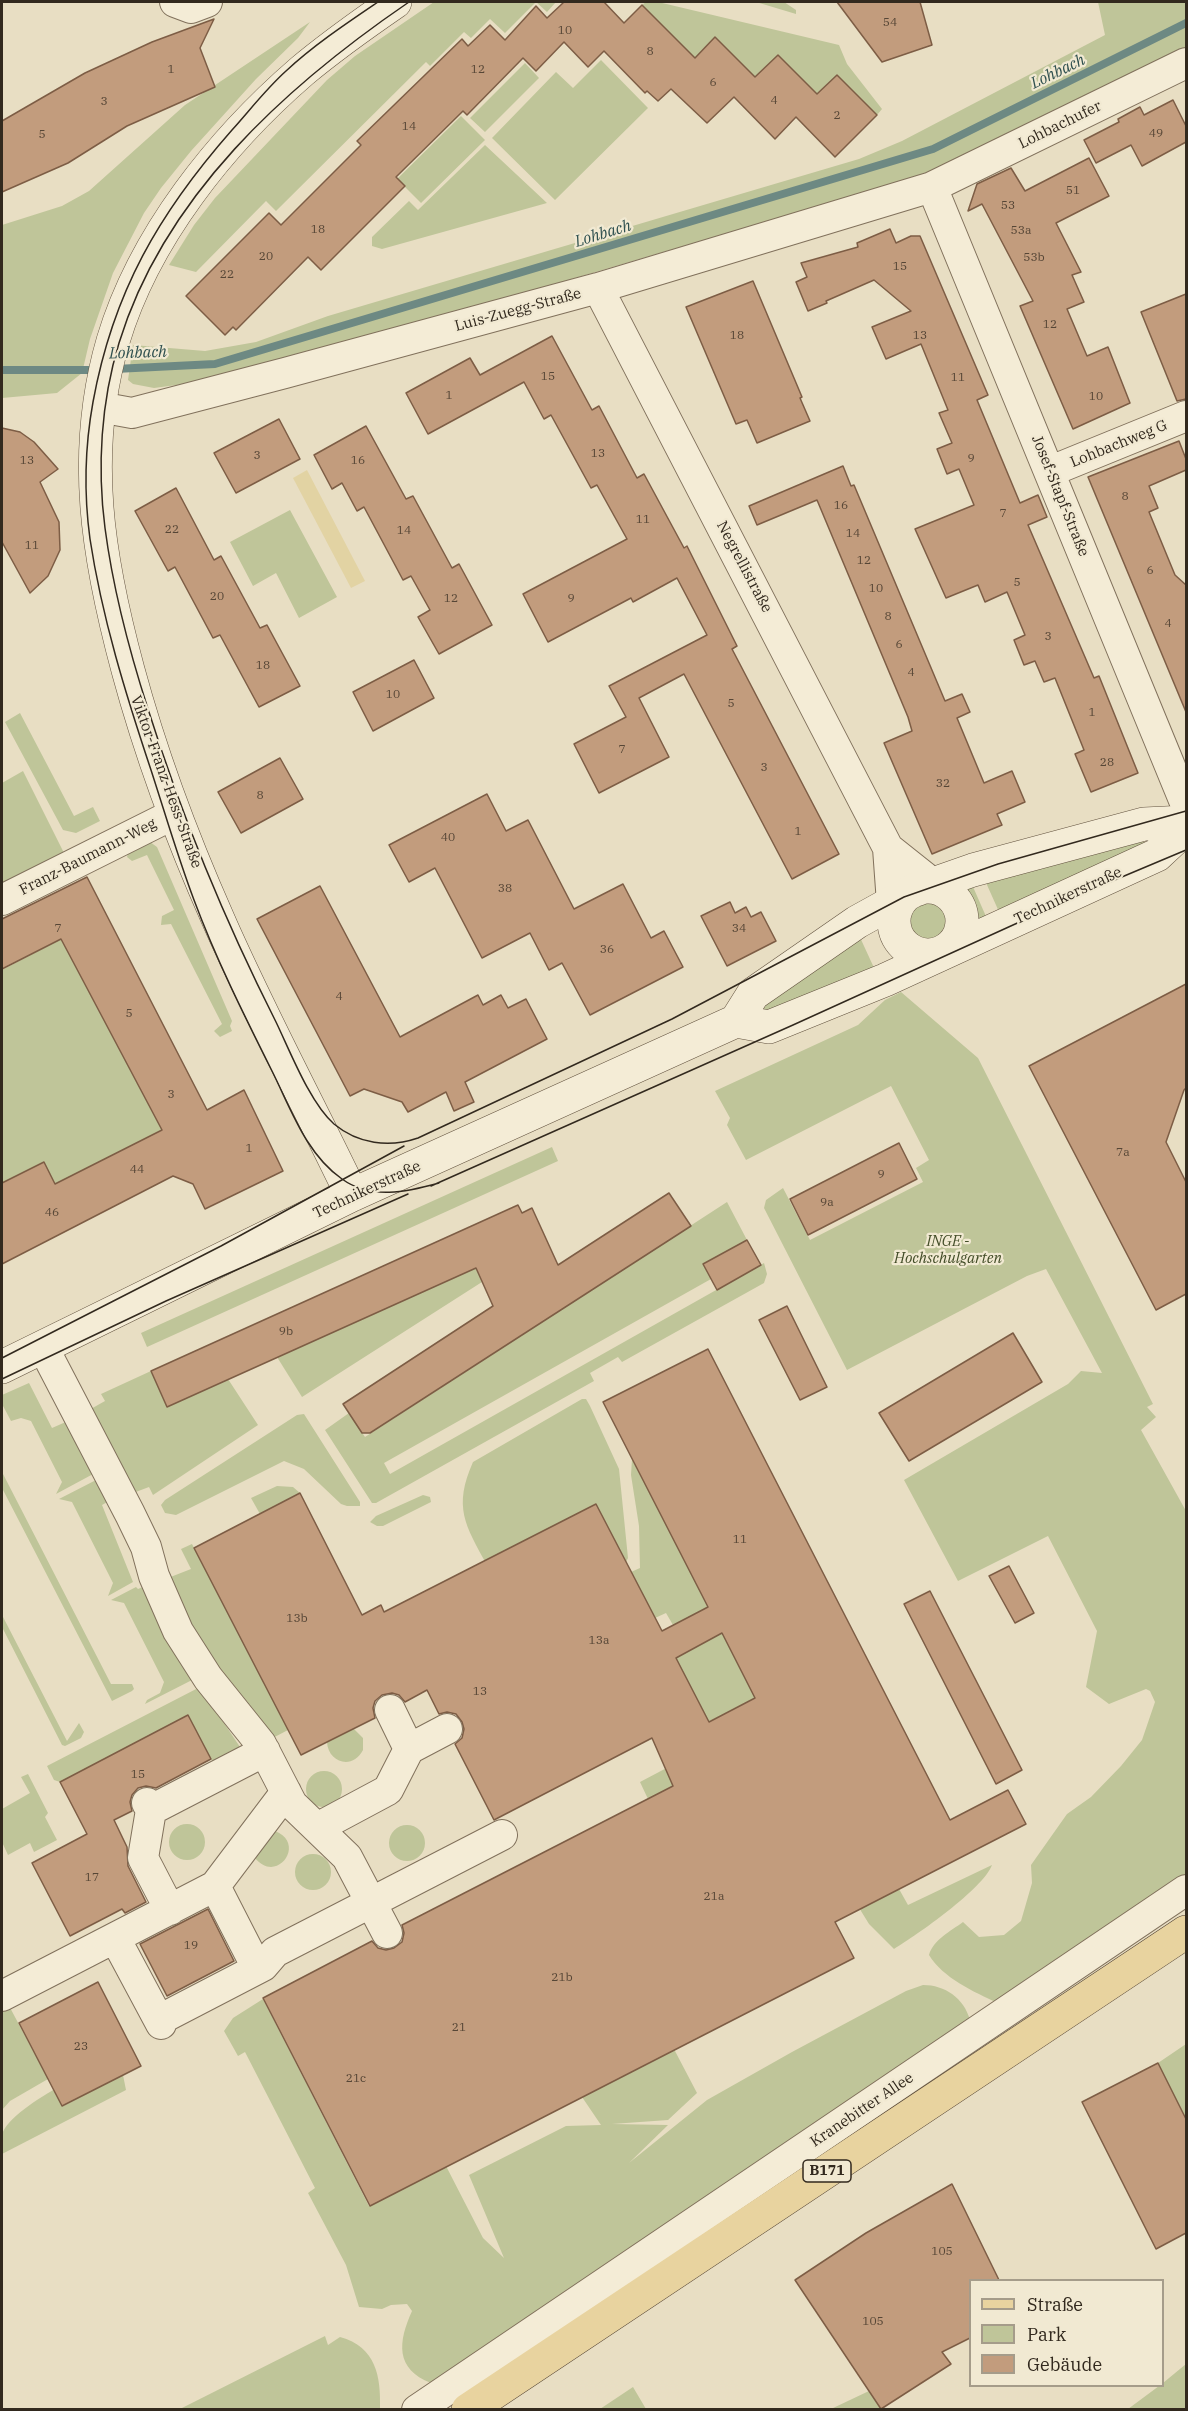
<!DOCTYPE html>
<html>
<head>
<meta charset="utf-8">
<style>
  body { margin:0 }
  #map { position:relative; width:1188px; height:2411px; overflow:hidden; background:#e8dec3; font-family:"IBM Plex Serif",serif }
  canvas { display:block }
  .frame { position:absolute; inset:0; border:3px solid #32291e; pointer-events:none }
  .legend { position:absolute; left:969px; top:2279px; width:195px; height:108px; box-sizing:border-box; background:#f1e9d2; border:2px solid #a59c8a; margin:0; padding:8px 10px; list-style:none; font-size:18px; color:#32291e }
  .legend li { display:flex; align-items:center; gap:12px; height:30px }
  .legend b { width:30px; border:2px solid #a59c8a }
</style>
</head>
<body>
<div id="map">
<canvas width="1188" height="2411"></canvas>
<div class="frame"></div>
<ul class="legend">
<li><b style="height:8px;background:#e8d39f"></b>Straße</li>
<li><b style="height:16px;background:#bfc599"></b>Park</li>
<li><b style="height:16px;background:#c29c7d"></b>Gebäude</li>
</ul>
</div>
<script>
const c = document.querySelector('canvas').getContext('2d');
c.lineJoin = 'round';
function fillPath(path, color) {
  c.fillStyle = color;
  c.fill(path, 'evenodd');
}
function strokePath(path, color, width, dash) {
  c.strokeStyle = color;
  c.lineWidth = width;
  c.lineCap = dash ? 'butt' : 'round';
  c.setLineDash(dash || []);
  c.stroke(path);
}
function write(font, color, halo, rows, align = 'center') {
  c.font = font + ' "IBM Plex Serif",serif';
  c.lineWidth = 4.5;
  c.setLineDash([]);
  c.textBaseline = 'middle';
  c.strokeStyle = halo;
  c.fillStyle = color;
  for (const [text, x, y, turn = 0] of rows) {
    c.save();
    c.translate(x, y);
    c.rotate((+turn || 0) * Math.PI / 180);
    c.textAlign = isNaN(turn) ? turn : align;
    if (halo) c.strokeText(text, 0, 0);
    c.fillText(text, 0, 0);
    c.restore();
  }
}
fillPath(new Path2D(`
  M434,2h122l-9,10 -11,-10 -31,31 -15,-14 -19,19 -7,-6 -34,34 -4,-4 -150,149 -10,-10 -70,71 -27,-7 25,-40 21,-27 112,-118 28,-24z
  M646,2h12l181,43 8,19 35,45 -5,6 -40,-40 -20,19 -39,-39 -23,22 -40,-39 -20,20 -53,-53z
  M756,2h28l12,8v4z
  M1098,2h88v61l-176,87 -703,207 -123,27 -30,4 -21,-4 -5,-4 5,-35 72,6 51,-9 72,-26 531,-157 43,-18 203,-106z
  M310,22l-12,16 -42,41 -65,72 -30,37 -17,25 -31,60 -23,66 -8,34 -25,20 -55,5v-173l60,-19 27,-15 96,-86z
  M601,60l47,48 -93,92 -63,-62 64,-66 17,16z
  M525,63l14,15 -54,54 -15,-14z
  M461,116l24,24 -64,63 -24,-24z
  M485,145l62,58 -165,46 -10,-3v-9l37,-36 9,9z
  M290,510l47,87 -38,21 -23,-45 -23,13 -23,-44z
  M20,713l54,103 19,-9 7,14 -24,12 -13,-3 -58,-108z
  M23,771l43,86 -64,34v-108z
  M1139,831l6,14 -145,69 -17,-38z
  M150,842l7,5 75,174 -2,5 2,5 -12,6 -6,-6 8,-7 -51,-100 -10,1 1,-9 12,-6 -27,-55 -15,6 -5,-4 1,-4z
  M970,880l18,41 -15,5 -1,-22 -11,-21z
  M908 920a20 20 0 1 1 40 0a20 20 0 1 1-40 0Z
  M858,933l17,37 -107,43 -11,-9z
  M61,939l101,191 -107,54 -11,-22 -42,21v-213z
  M901,992l77,66 175,346 -6,3 9,10 -15,13 45,81v370l-188,122c-24,-11 -55,-25 -69,-48 4,-15 22,-24 34,-33l16,15 25,-2 17,-14 11,-38 -1,-18 36,-51 24,-17 30,-31 21,-26 13,-38 -5,-11 -4,-2 -37,15 -23,-17 11,-56 -49,-95 -90,45 -54,-101 164,-96 13,-13 21,2 -56,-104 -19,7 -180,94 -83,-162 2,-8 17,-12 27,52 113,-58 -7,-14 13,-8 -38,-74 -145,74 -19,-35 3,-7 -15,-27 143,-66 27,-25z
  M552,1147l6,14 -411,186 -6,-14z
  M727,1202l20,38 -43,24 7,15 -327,184 6,11 374,-211 3,11 -3,9 -142,79 -4,-5 -28,16 4,8 -218,122h-4l-47,-73 24,-17 16,24z
  M476,1268l6,14 -180,115 -25,-40z
  M151,1371l16,36 61,-28 30,46 -105,70 -4,-8 -16,6 -44,-83 16,-9 -4,-7z
  M29,1383l23,45 16,-7 27,52 -39,21 6,-12 -31,-61 -10,-3 -10,3 -9,-17v-9z
  M582,1399h4l4,7 29,63 9,89 -2,4 -30,-58 -107,55 -2,6c-22,-40 -34,-58 -14,-103z
  M304,1414l56,88v4h-13l-6,-2 -37,-35 -20,-8 -108,54 -11,-2 -4,-8 4,-5 132,-85z
  M632,1459l84,162 -43,4 -7,-12 -11,5 -24,-46 9,-4 -1,-42 -8,-51z
  M2,1472l109,212h21l2,5 -2,2 -20,10 -110,-213z
  M98,1479l11,22 -7,4 31,77 -25,14 5,-13 -41,-81 -13,-3z
  M277,1486l16,1 7,6 -40,21 -9,-16z
  M423,1495l7,2 1,5 -48,24h-6l-7,-4 6,-6z
  M192,1544l96,186 -23,12 -79,-120 -18,-44 23,-9 -10,-20z
  M145,1586l49,93 -49,25 2,-4 13,-7 4,-11 -40,-79 -13,-3 25,-13 2,2z
  M2,1615l65,126 12,-18 5,9 -3,6 -16,8 -3,-1 -60,-118z
  M722,1633l33,65 -88,45 8,-85z
  M200,1687l44,66 -28,15 -28,-52 -128,66 -6,-2 -7,-14z
  M353,1728l10,10v12c-10,20 -35,13 -36,-8z
  M773,1734l89,174 37,-19 9,16 84,-40c-9,24 -75,70 -98,84l-25,-25 -8,-13 -90,-176z
  M758,1742l-110,57 -8,-17 36,-19z
  M306 1789a18 18 0 1 1 36 0a18 18 0 1 1-36 0Z
  M28,1774l20,39 -3,4 12,23 -23,12 -4,-9 -22,12 -6,-13v-33l28,-16 -9,-16z
  M169 1842a18 18 0 1 1 36 0a18 18 0 1 1-36 0Z
  M389 1843a18 18 0 1 1 36 0a18 18 0 1 1-36 0Z
  M275,1831c32,12 2,54 -20,27z
  M295 1872a18 18 0 1 1 36 0a18 18 0 1 1-36 0Z
  M923,1985c22,0 41,13 47,35l-539,363c-36,-14 -33,-41 -19,-72l-5,-7 -16,1 -9,4 -23,-2 -13,-42 -38,-72 7,-5 -70,-136 -7,4 -14,-25 9,-13 30,-19 106,207 77,-40 37,72 21,20 -35,-83 97,-49 35,-1 -19,-28 72,-86 43,82 -29,27 -56,4 56,1 -39,38 78,-63 85,-48 114,-61z
  M7,2002l41,77 -38,22 -8,9v-105z
  M1186,2044v75l-28,-56z
  M123,2075l3,15 -124,64c0,-6 -2,-14 0,-19 4,-17 38,-37 51,-45l10,16z
  M325,2336l3,9 12,-8c36,10 41,39 40,72h-200z
  M1186,2364v45h-58l31,-23h3l1,-3z
  M633,2387l13,22h-46z
  M869,2391l12,18h-50z`), '#bfc599');
fillPath(new Path2D(`
  M307,470l58,111 -14,7 -58,-110z`), '#e2d3a3');
strokePath(new Path2D(`
  M115,369l100,-5 718,-215 253,-126
  M2,370h95`), '#6d8983', 8);
const building = new Path2D(`
  M564,2h40l20,21 18,-18 53,53 20,-21 40,40 23,-22 39,39 20,-19 40,40 -42,42 -39,-40 -21,22 -41,-42 -27,26 -36,-34 -13,12 -11,-10 -2,2 -41,-42 -16,16 -24,-25 -28,29 -13,-13 -56,57 -4,-4 -67,66 9,9 -84,84 -13,-13 -72,73 -3,-3 -8,8 -39,-39 83,-83 12,12 80,-80 -4,-4 105,-102 6,7 22,-21 15,15 31,-34 11,12z
  M837,2h83l12,43 -50,17z
  M214,19l-14,29 15,39 -88,39 -59,37 -66,29v-71l83,-48 67,-31z
  M1173,100l13,26v16l-44,24 -11,-21 -35,18 -12,-23 35,-18 -1,-3 22,-12 4,8z
  M1089,158l20,38 -53,27 25,49 -9,3 12,27 -17,7 20,47 21,-9 22,56 -57,26 -53,-123 13,-5 -51,-97 -14,7 9,-27 34,-16 14,23z
  M890,229l6,14 15,-7h9l68,159 -11,5 43,103 18,-8 9,22 -19,8 66,153 5,-2 39,97 -47,19 -16,-38 9,-4 -29,-72 -11,4 -9,-21 -11,4 -10,-25 11,-5 -18,-43 -22,10 -7,-17 -32,13 -31,-69 59,-24 -15,-36 -12,5 -10,-25 15,-6 -13,-30 9,-3 -27,-66 -35,15 -14,-32 39,-16 -37,-31 -48,21 1,2 -19,8 -12,-29 11,-5 -6,-14 57,-16 -1,-4z
  M753,281l49,116 -2,1 10,23 -53,22 -10,-23 -11,4 -50,-117z
  M1186,294v105l-9,2 -36,-89z
  M552,336l40,74 7,-4 38,72 7,-4 40,74 3,-2 50,100 -5,3 107,205 -47,25 -108,-205 -45,24 30,59 -70,36 -25,-49 52,-27 -17,-31 98,-51 -30,-57 -44,24 -2,-4 -83,44 -25,-48 104,-55 -30,-54 -6,3 -40,-73 -7,4 -20,-37 -96,52 -22,-41 64,-35 10,17z
  M279,419l21,40 -64,34 -22,-40z
  M366,426l40,73 7,-3 39,72 7,-4 33,61 -53,29 -21,-37 12,-7 -19,-34 -8,4 -39,-73 -7,4 -15,-28 -10,6 -18,-34z
  M2,428l18,4 14,10 24,27 -18,13 19,40 1,28 -12,26 -18,17 -28,-51z
  M1179,441l7,18v11l-37,16 9,22 -9,4 26,63 11,10v127l-98,-235z
  M843,466l8,20 3,-1 91,216 17,-7 8,18 -13,6 27,65 28,-12 13,31 -28,12 5,11 -70,29 -48,-111 28,-12 -4,-14 -91,-217 -60,25 -8,-19z
  M176,488l38,72 7,-4 39,72 7,-3 33,61 -41,21 -39,-72 -7,3 -38,-71 -7,4 -33,-60z
  M414,660l20,38 -61,33 -20,-39z
  M280,758l23,41 -62,34 -23,-41z
  M487,794l19,37 22,-11 46,89 49,-25 28,54 13,-7 19,36 -93,48 -28,-52 -13,7 -19,-37 -48,25 -47,-90 -26,14 -20,-37z
  M87,877l120,233 37,-20 39,81 -78,38 -12,-25 -20,-8 -171,88v-81l42,-21 11,22 107,-54 -101,-191 -59,30v-50z
  M320,886l80,151 78,-42 5,10 18,-10 7,13 18,-9 21,40 -82,43 9,20 -20,9 -8,-19 -38,20 -6,-10 -38,-13 -14,7 -93,-177z
  M730,902l5,11 11,-6 5,10 10,-5 15,29 -49,25 -26,-50z
  M1186,984v104l-2,2 -18,52 20,40v112l-30,16 -127,-244z
  M899,1143l18,36 -109,56 -18,-36z
  M669,1193l22,33 -321,207h-8l-19,-29 150,-98 -17,-38 -309,139 -16,-36 367,-166 4,8 10,-5 26,57z
  M747,1240l14,25 -44,25 -14,-26z
  M787,1306l40,81 -27,13 -41,-80z
  M1013,1333l29,49 -133,79 -30,-48z
  M708,1349l242,471 58,-30 18,34 -191,98 19,36 -484,248 -107,-208 109,-57 6,7 8,2 8,-2 8,-6 2,-9 -2,-8 271,-139 -21,-48 -158,82 -39,-76 7,-6 2,-9 -2,-7 -6,-8 -9,-2 -8,2 -12,-24 -22,12 -6,-7 -7,-2 -10,2 -7,6 -2,7 2,10 -74,37 -107,-207 106,-55 62,122 19,-10 3,7 212,-108 66,127 46,-24 -105,-205zM722,1633l33,65 -46,24 -33,-64z
  M1009,1566l25,47 -19,10 -26,-47z
  M930,1591l92,179 -26,14 -92,-180z
  M188,1715l23,44 -55,29 -10,-2 -8,2 -6,7 -2,7 2,9 -18,9 13,27 1,19 18,36 -21,11 -3,-4 -52,27 -38,-73 55,-29 -27,-52z
  M208,1909l26,52 -67,35 -27,-52z
  M98,1982l43,84 -79,40 -43,-83z
  M1158,2063l28,56v114l-30,16 -74,-147z
  M952,2184l47,96h-29v58l-28,14 9,12 -70,45 -86,-129 71,-47z`);
fillPath(building, '#c29c7d');
strokePath(building, '#7d5d45', 1.5);
const street = new Path2D(`
  M175,2l16,6 16,-6
  M932,187l254,618
  M598,288l290,560 4,55
  M99,407l33,6 153,-40 313,-85 334,-101 254,-124
  M1051,471l135,-55
  M888,848l44,35
  M2,900l172,-86
  M43,1347l87,167 16,33 8,29 24,55 30,47 53,66 31,60 55,53 40,76
  M390,1710l19,39
  M147,1803l4,7 -8,48 27,52
  M151,1810l114,-59
  M317,1828l71,-38 21,-41 38,-20
  M215,1886l42,82
  M115,1938l46,86
  M2,1996l213,-110 71,-94
  M159,2020l104,-54 12,-14 227,-117
  M417,2410l769,-520`);
const secondary = new Path2D(`
  M894 921a34 34 0 1 1 68 0a34 34 0 1 1-68 0Z
  M736,1021l17,-27 104,-72 56,-31 60,-21 171,-46 42,-2
  M352,1195c-44,-92 -93,-182 -134,-276 -36,-81 -67,-164 -90,-249 -30,-111 -48,-216 -15,-329 31,-104 108,-200 189,-270 30,-25 61,-47 93,-69
  M2,1367l350,-172 384,-174 33,6 116,-47 272,-125 29,-27`);
const primary = new Path2D(`
  M468,2410l718,-478`);
strokePath(street, '#81715c', 32);
strokePath(secondary, '#62523f', 34);
strokePath(primary, '#4f3f30', 34);
strokePath(street, '#f4ecd6', 30);
strokePath(secondary, '#f4ecd6', 33);
strokePath(primary, '#e8d39f', 33);
strokePath(new Path2D(`
  M378,2c-31,21 -64,43 -92,69 -20,18 -36,39 -54,59 -73,83 -119,162 -139,272 -8,44 -9,93 -3,137 12,79 36,156 61,231 14,43 27,88 43,130 22,59 50,115 78,171 19,38 34,83 70,108 29,21 65,13 97,4
  M409,2c-123,84 -245,194 -290,341 -18,59 -22,124 -14,185 8,61 24,122 43,181 34,108 77,212 128,313 14,29 34,81 58,102 24,20 55,24 84,14l254,-119 232,-122 94,-33 188,-53
  M431,1186l362,-161 286,-130 107,-45
  M2,1358l219,-112 183,-100
  M2,1379l164,-78 242,-107`), '#32291e', 1.5);
write('12px', '#564636', null, [
  ["54",890,23],
  ["10",565,31],
  ["8",650,52],
  ["1",171,70],
  ["12",478,70],
  ["6",713,83],
  ["4",774,101],
  ["3",104,102],
  ["2",837,116],
  ["14",409,127],
  ["49",1156,134],
  ["5",42,135],
  ["51",1073,191],
  ["53",1008,206],
  ["18",318,230],
  ["53a",1021,231],
  ["20",266,257],
  ["53b",1034,258],
  ["15",900,267],
  ["22",227,275],
  ["12",1050,325],
  ["18",737,336],
  ["13",920,336],
  ["15",548,377],
  ["11",958,378],
  ["1",449,396],
  ["10",1096,397],
  ["13",598,454],
  ["3",257,456],
  ["9",971,459],
  ["13",27,461],
  ["16",358,461],
  ["8",1125,497],
  ["16",841,506],
  ["7",1003,514],
  ["11",643,520],
  ["22",172,530],
  ["14",404,531],
  ["14",853,534],
  ["11",32,546],
  ["12",864,561],
  ["6",1150,571],
  ["5",1017,583],
  ["10",876,589],
  ["20",217,597],
  ["12",451,599],
  ["9",571,599],
  ["8",888,617],
  ["4",1168,624],
  ["3",1048,637],
  ["6",899,645],
  ["18",263,666],
  ["4",911,673],
  ["10",393,695],
  ["5",731,704],
  ["1",1092,713],
  ["7",622,750],
  ["28",1107,763],
  ["3",764,768],
  ["32",943,784],
  ["8",260,796],
  ["1",798,832],
  ["40",448,838],
  ["38",505,889],
  ["7",58,929],
  ["34",739,929],
  ["36",607,950],
  ["4",339,997],
  ["5",129,1014],
  ["3",171,1095],
  ["1",249,1149],
  ["7a",1123,1153],
  ["44",137,1170],
  ["9",881,1175],
  ["9a",827,1203],
  ["46",52,1213],
  ["9b",286,1332],
  ["11",740,1540],
  ["13b",297,1619],
  ["13a",599,1641],
  ["13",480,1692],
  ["15",138,1775],
  ["17",92,1878],
  ["21a",714,1897],
  ["19",191,1946],
  ["21b",562,1978],
  ["21",459,2028],
  ["23",81,2047],
  ["21c",356,2079],
  ["105",942,2252],
  ["105",873,2322]
]);
for (const [x, y, w] of [
  [827,2171,48]
]) {
  const box = new Path2D();
  box.roundRect(x - w / 2, y - 11, w, 22, 4.5);
  c.fillStyle = '#f1e9d2';
  c.fill(box);
  strokePath(box, '#32291e', 1.5);
}
write('bold 14px', '#32291e', null, [
  ["B171",827,2171]
]);
write('15px', '#32291e', '#f1e9d2', [
  ["Lohbachufer",1060,125,-26],
  ["Luis-Zuegg-Straße",518,310,-15],
  ["Lohbachweg G",1119,444,-22],
  ["Josef-Stapf-Straße",1060,496,68],
  ["Negrellistraße",744,567,62],
  ["Viktor-Franz-Hess-Straße",166,782,70],
  ["Franz-Baumann-Weg",88,857,-27],
  ["Technikerstraße",1068,896,-25],
  ["Technikerstraße",367,1190,-25],
  ["Kranebitter Allee",862,2110,-34]
]);
write('italic 15px', '#424c27', '#f1e9d2', [
  ["INGE -",948,1242],
  ["Hochschulgarten",948,1259]
]);
write('italic 16px', '#2f504f', '#f1e9d2', [
  ["Lohbach",1058,72,-26],
  ["Lohbach",603,234,-17],
  ["Lohbach",138,353,-2]
]);
</script>
</body>
</html>
